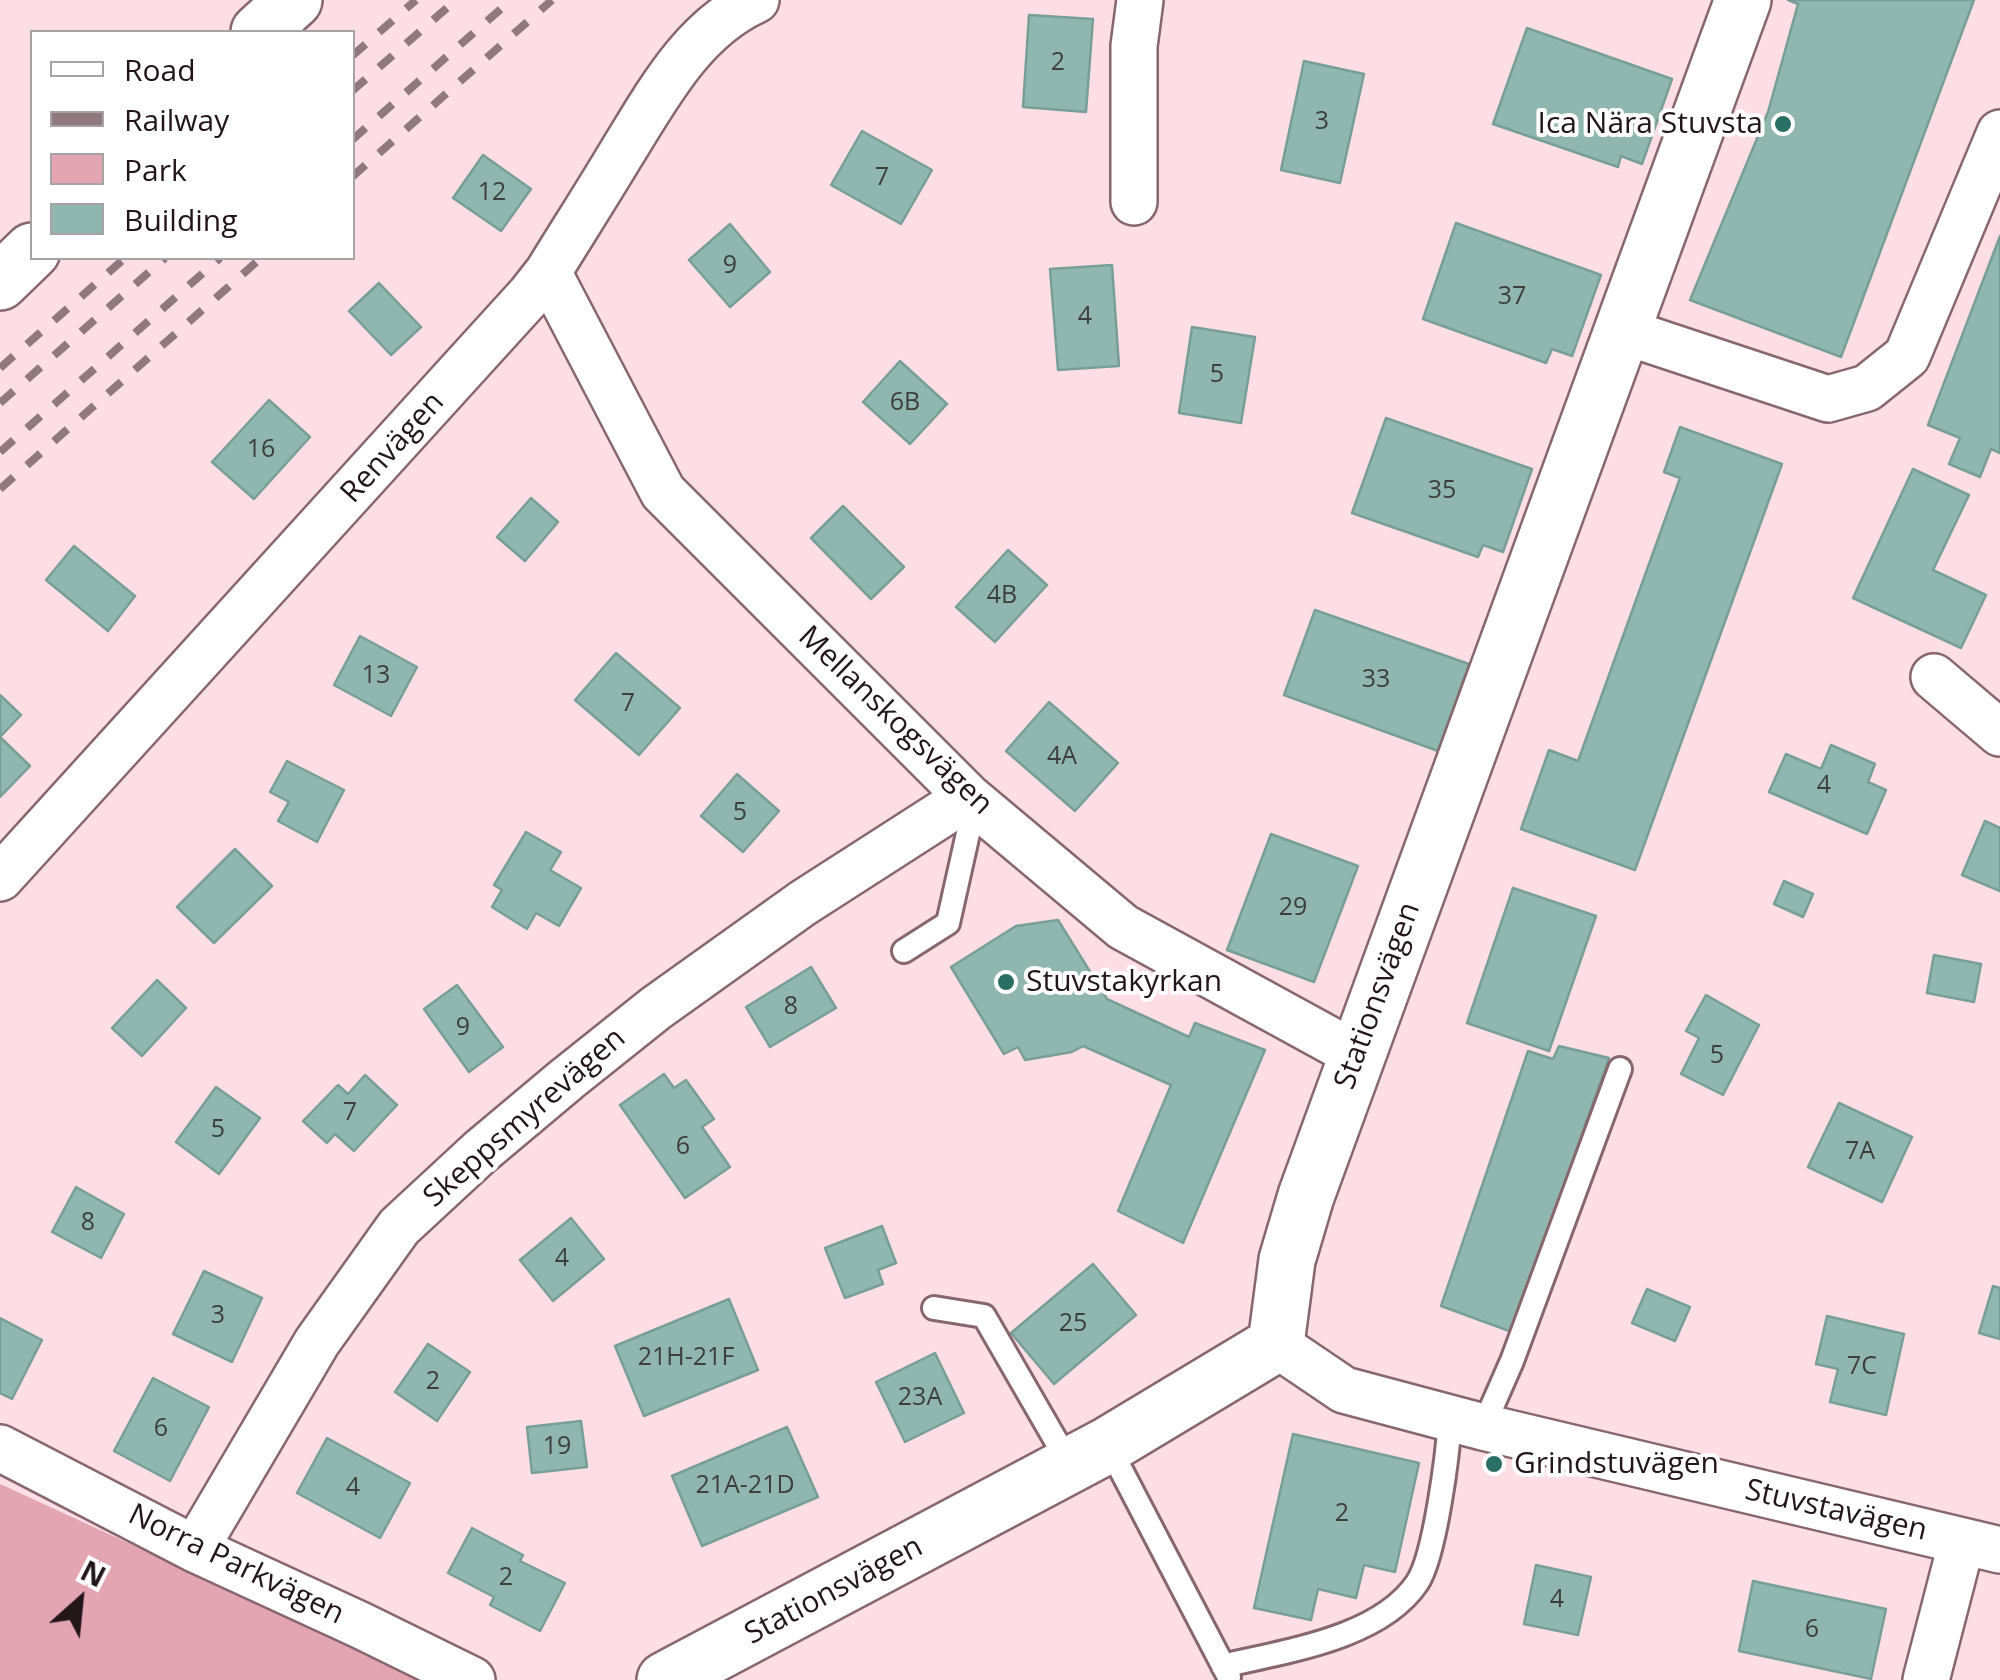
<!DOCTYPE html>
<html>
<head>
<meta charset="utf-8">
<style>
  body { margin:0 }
  #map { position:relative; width:2000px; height:1680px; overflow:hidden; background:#fddee4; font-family:"Open Sans",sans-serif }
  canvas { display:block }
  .legend { position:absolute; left:30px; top:30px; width:325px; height:230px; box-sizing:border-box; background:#fff; border:2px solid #a7a2a3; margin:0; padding:12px 18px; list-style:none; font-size:30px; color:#231619 }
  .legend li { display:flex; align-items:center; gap:20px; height:50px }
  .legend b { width:50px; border:2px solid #a7a2a3 }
  .north { position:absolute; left:30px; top:1550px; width:100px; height:100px; -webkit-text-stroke:8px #fff; paint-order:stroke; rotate:27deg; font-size:28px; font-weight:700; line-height:40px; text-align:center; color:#231619 }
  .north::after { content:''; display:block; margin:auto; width:35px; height:45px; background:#231619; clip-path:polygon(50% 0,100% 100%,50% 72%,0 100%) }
</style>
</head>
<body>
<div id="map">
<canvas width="2000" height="1680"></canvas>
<ul class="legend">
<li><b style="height:12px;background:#fff"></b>Road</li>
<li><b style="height:12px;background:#8f797d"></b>Railway</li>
<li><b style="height:28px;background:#e3a5b2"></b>Park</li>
<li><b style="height:28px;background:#90b7af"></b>Building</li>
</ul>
<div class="north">N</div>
</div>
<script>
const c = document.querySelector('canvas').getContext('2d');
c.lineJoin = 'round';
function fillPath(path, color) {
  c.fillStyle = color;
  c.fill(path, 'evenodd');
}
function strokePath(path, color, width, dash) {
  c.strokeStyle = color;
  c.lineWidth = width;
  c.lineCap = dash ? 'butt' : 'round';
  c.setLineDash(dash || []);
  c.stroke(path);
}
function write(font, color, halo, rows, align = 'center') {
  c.font = font + ' "Open Sans",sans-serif';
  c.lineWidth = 8;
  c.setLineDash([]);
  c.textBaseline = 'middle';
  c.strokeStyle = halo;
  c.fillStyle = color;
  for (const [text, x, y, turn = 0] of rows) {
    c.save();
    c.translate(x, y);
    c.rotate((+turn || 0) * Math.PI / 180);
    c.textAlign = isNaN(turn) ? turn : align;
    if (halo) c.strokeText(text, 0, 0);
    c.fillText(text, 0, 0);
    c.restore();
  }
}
fillPath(new Path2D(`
  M0,1484l346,159 86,37h-432z`), '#e3a5b2');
const building = new Path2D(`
  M1788,0h186l-133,357 -151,-57 78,-188 30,-108z
  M1029,15l64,4 -7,93 -63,-5z
  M1527,28l145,51 -30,85 -21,-8 -3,11 -125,-43z
  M1304,61l60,13 -24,109 -59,-13z
  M862,131l70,39 -31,54 -70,-39z
  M483,155l48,34 -30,42 -48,-33z
  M1456,223l145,52 -29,81 -20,-7 -6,14 -123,-44z
  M730,224l40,48 -40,35 -41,-47z
  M2000,236v217l-9,-4 -11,28 -31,-13 11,-26 -32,-13z
  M1112,265l7,101 -61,4 -8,-101z
  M379,283l42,44 -30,28 -42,-44z
  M1192,327l63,10 -14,86 -62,-10z
  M900,361l47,43 -37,40 -47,-42z
  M269,400l41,37 -56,62 -42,-37z
  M1386,418l146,51 -29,83 -20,-7 -5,12 -126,-44z
  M1680,427l102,37 -147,406 -114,-41 28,-79 29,11 102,-283 -16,-6z
  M1913,469l56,26 -36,75 53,25 -25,53 -108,-50z
  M531,498l27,24 -33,39 -28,-24z
  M843,506l61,61 -33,32 -60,-61z
  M74,546l61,50 -27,35 -62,-51z
  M1008,550l39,35 -52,57 -39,-35z
  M1315,610l154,54 -31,87 -154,-56z
  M360,636l57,31 -26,49 -57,-31z
  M616,653l64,55 -41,47 -64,-55z
  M0,695l21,20 -21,22z
  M1049,702l69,61 -43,48 -69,-60z
  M0,737l30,29 -30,31z
  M1831,745l44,19 -7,18 18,8 -19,44 -98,-42 17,-38 35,15z
  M287,761l57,29 -27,52 -39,-21 11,-19 -19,-10z
  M737,774l42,37 -36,41 -42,-36z
  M1985,821l15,7v63l-38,-16z
  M526,832l35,20 -11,18 31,18 -22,38 -23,-13 -9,16 -35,-22 10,-17 -8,-5z
  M1271,834l87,32 -44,116 -87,-32z
  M235,849l37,37 -58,57 -37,-36z
  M1784,881l29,13 -10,23 -29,-13z
  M1513,888l83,28 -47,135 -82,-28z
  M1058,920l49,79 82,38 6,-14 70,27 -82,193 -65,-32 53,-126 -88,-39 -11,6 -47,8 -7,-13 -14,7 -53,-87 65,-41z
  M1934,955l47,9 -7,38 -47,-9z
  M811,967l25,41 -66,39 -24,-40z
  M157,980l29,28 -44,48 -30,-28z
  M457,985l46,62 -34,25 -45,-63z
  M1706,995l53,30 -36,70 -42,-21 18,-36 -13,-7z
  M1559,1046l50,12 -97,274 -71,-26 87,-255 25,8z
  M664,1074l10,14 12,-8 28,39 -12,8 28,40 -45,31 -65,-93z
  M365,1075l32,30 -43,46 -19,-17 -8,9 -24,-22 35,-36 10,9z
  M216,1087l44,31 -41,56 -43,-32z
  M1839,1103l73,34 -30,65 -74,-35z
  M76,1187l48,27 -23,44 -49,-26z
  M571,1218l33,41 -51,42 -33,-41z
  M882,1226l14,37 -18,7 5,14 -38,14 -20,-50z
  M1093,1264l43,51 -82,69 -43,-51z
  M204,1271l58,27 -30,64 -59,-28z
  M1993,1286l7,2v51l-21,-6z
  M1647,1289l43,18 -15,34 -43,-18z
  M729,1299l29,71 -114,46 -29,-70z
  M1827,1316l77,18 -18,81 -56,-13 8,-33 -22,-5z
  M0,1318l42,22 -30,59 -12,-6z
  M428,1344l42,28 -33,49 -42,-29z
  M935,1353l29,60 -59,29 -29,-60z
  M153,1378l56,29 -39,74 -56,-30z
  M581,1421l6,46 -55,6 -5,-46z
  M787,1427l31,70 -116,49 -30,-70z
  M1293,1434l126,29 -24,109 -31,-7 -8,33 -38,-9 -7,31 -57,-12z
  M327,1438l83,45 -30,55 -83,-45z
  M472,1528l51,27 -3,6 45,22 -25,48 -50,-26 4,-8 -46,-24z
  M1536,1565l55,12 -13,58 -54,-11z
  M1753,1581l133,28 -15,70 -132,-28z`);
fillPath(building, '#90b7af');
strokePath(building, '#789f97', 2.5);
const lane = new Path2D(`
  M904,951l44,-28 27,-121
  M934,1308l50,8 86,149
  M1483,1427l29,-66 108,-292
  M1108,1445l121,232
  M1223,1666c61,-15 156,-27 194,-83 18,-26 31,-130 33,-165`);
const street = new Path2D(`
  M1134,202v-156l6,-46
  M548,272l115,220 305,305 155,130 234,128
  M1623,331l205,68 39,-11 40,-32 93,-223
  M1934,677l66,56
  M0,878l530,-583 18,-23c24,-39 49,-78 73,-118 36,-58 71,-125 135,-154
  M1276,1344l68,46 139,37 517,123
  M0,1448l195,101 165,76 112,55
  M195,1549l122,-207 82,-115 81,-75 87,-73 89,-71 147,-105 165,-106
  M1926,1680l36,-139`);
const secondary = new Path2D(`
  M259,32l35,-32
  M0,282l32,-31
  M665,1680l443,-235 168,-101 11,-84 19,-64 437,-1196`);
strokePath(lane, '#87666c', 28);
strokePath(street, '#87666c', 50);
strokePath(secondary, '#87666c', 60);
strokePath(lane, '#fff', 22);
strokePath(street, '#fff', 45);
strokePath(secondary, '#fff', 55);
strokePath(new Path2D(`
  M352,56l64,-56
  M352,91l104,-91
  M352,140l159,-140
  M352,177l200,-177
  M0,368l125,-110
  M0,403l165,-145
  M0,452l220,-194
  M0,489l261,-231`), '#8f797d', 8, [18, 18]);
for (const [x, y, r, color] of [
  [1783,124,10,"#296f64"],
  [1006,982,10,"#296f64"],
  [1494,1464,10,"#296f64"]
]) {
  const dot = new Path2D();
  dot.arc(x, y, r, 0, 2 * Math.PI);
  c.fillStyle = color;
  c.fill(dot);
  strokePath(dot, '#fff', 4);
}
write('25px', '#3e3e3e', null, [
  ["2",1058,63],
  ["3",1322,122],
  ["7",882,178],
  ["12",492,193],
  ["9",730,266],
  ["37",1512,297],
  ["4",1085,317],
  ["5",1217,375],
  ["6B",905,403],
  ["16",261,450],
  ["35",1442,491],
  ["4B",1002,596],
  ["13",376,676],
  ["33",1376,680],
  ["7",628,704],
  ["4A",1062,757],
  ["4",1824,786],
  ["5",740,813],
  ["29",1293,908],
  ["8",791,1007],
  ["9",463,1028],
  ["5",1717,1056],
  ["7",350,1113],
  ["5",218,1130],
  ["6",683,1147],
  ["7A",1860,1152],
  ["8",88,1223],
  ["4",562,1259],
  ["3",218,1316],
  ["25",1073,1324],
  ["21H-21F",686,1358],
  ["7C",1862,1367],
  ["2",433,1382],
  ["23A",920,1398],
  ["6",161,1429],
  ["19",557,1447],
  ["21A-21D",745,1486],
  ["4",353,1488],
  ["2",1342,1514],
  ["2",506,1578],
  ["4",1557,1600],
  ["6",1812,1630]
]);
write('30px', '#231619', '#fff', [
  ["Ica Nära Stuvsta",1763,124,"right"],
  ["Stuvstakyrkan",1026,982],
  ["Grindstuvägen",1514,1464]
], 'left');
write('30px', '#231619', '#fff', [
  ["Renvägen",393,448,-48],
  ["Mellanskogsvägen",895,721,44],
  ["Stationsvägen",1378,996,-70],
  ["Skeppsmyrevägen",525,1118,-41],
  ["Stuvstavägen",1836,1511,13],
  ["Norra Parkvägen",236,1565,26],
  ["Stationsvägen",834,1591,-28]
]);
</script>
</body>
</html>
